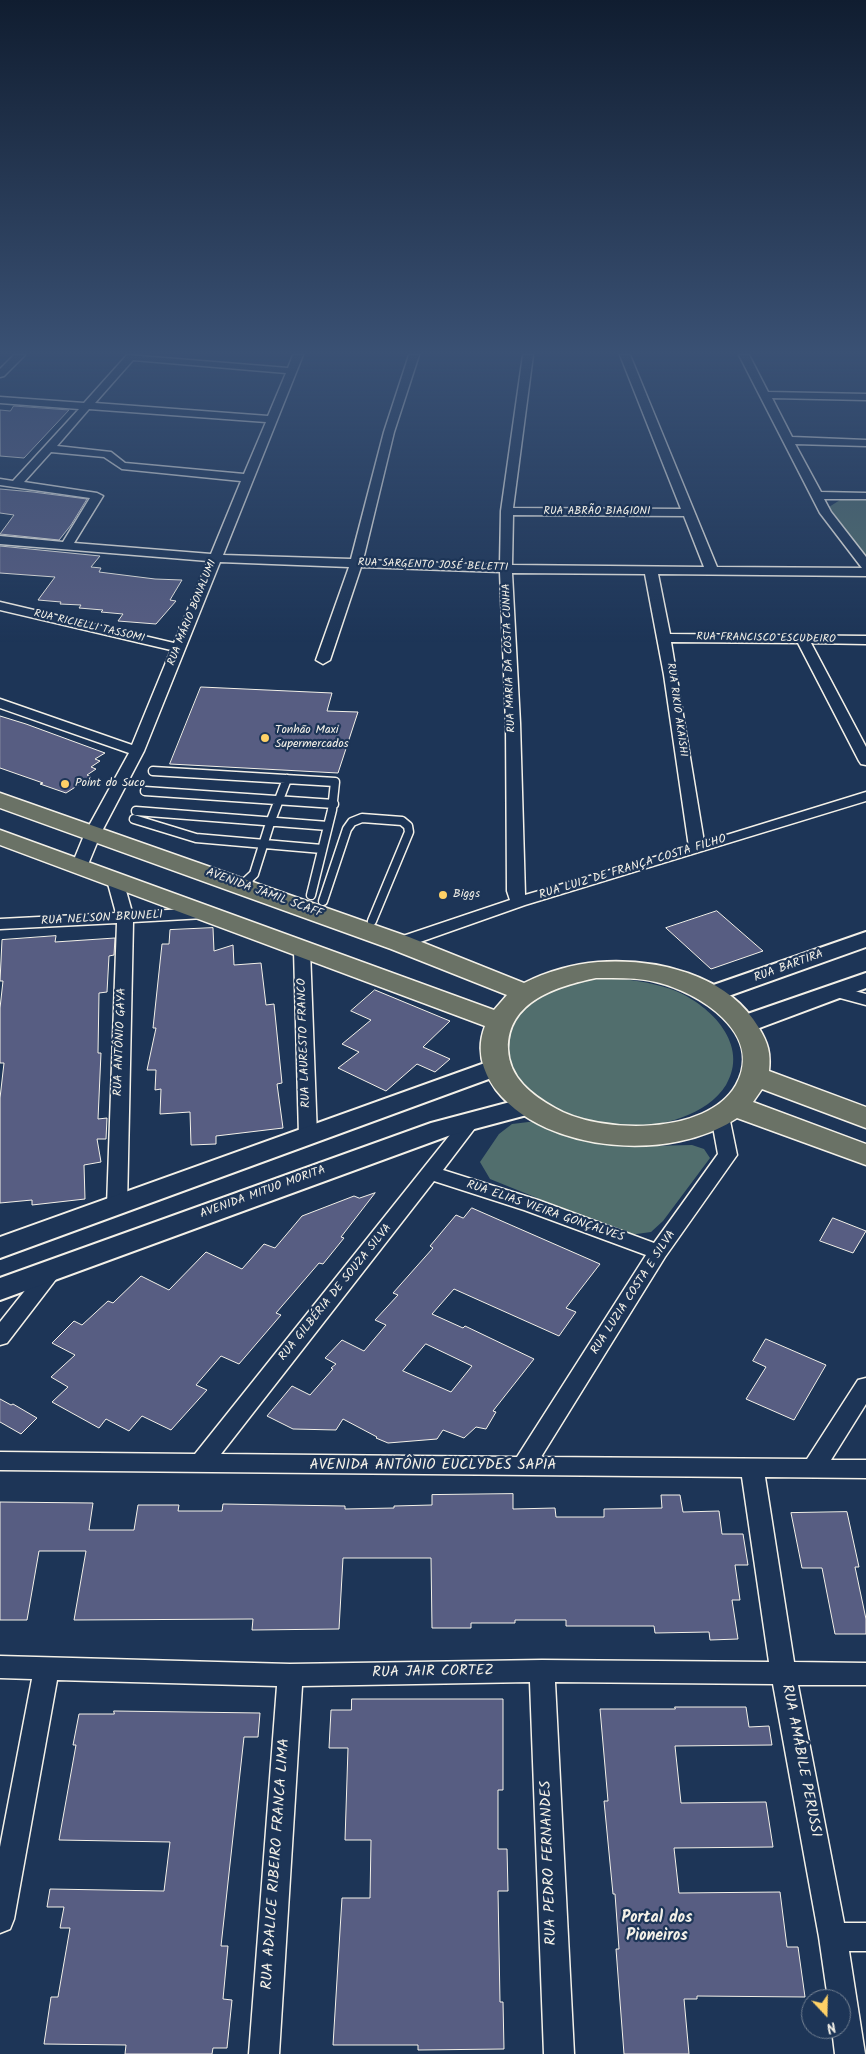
<!DOCTYPE html>
<html>
<head>
<meta charset="utf-8">
<style>
  body { margin:0 }
  #map { position:relative; width:866px; height:2054px; overflow:hidden; background:#1d3557; font-family:Kalam,sans-serif }
  canvas { display:block }
  .north { position:absolute; left:801px; top:1989px; width:50px; height:50px; box-sizing:border-box; background:#1d3557; border:1px solid #738091; border-radius:50%; rotate:159deg; font-size:14px; font-weight:700; line-height:20px; text-align:center; color:#f4f1e8 }
  .north::after { content:''; display:block; margin:auto; width:18px; height:22px; background:#ffd166; clip-path:polygon(50% 0,100% 100%,50% 72%,0 100%) }
</style>
</head>
<body>
<div id="map">
<canvas width="866" height="2054"></canvas>
<div class="north">N</div>
</div>
<script>
const c = document.querySelector('canvas').getContext('2d');
c.lineJoin = 'round';
function fillPath(path, color) {
  c.fillStyle = color;
  c.fill(path, 'evenodd');
}
function strokePath(path, color, width, dash) {
  c.strokeStyle = color;
  c.lineWidth = width;
  c.lineCap = dash ? 'butt' : 'round';
  c.setLineDash(dash || []);
  c.stroke(path);
}
function write(font, color, halo, rows, align = 'center') {
  c.font = font + ' Kalam,sans-serif';
  c.lineWidth = 4.5;
  c.setLineDash([]);
  c.textBaseline = 'middle';
  c.strokeStyle = halo;
  c.fillStyle = color;
  for (const [text, x, y, turn = 0] of rows) {
    c.save();
    c.translate(x, y);
    c.rotate((+turn || 0) * Math.PI / 180);
    c.textAlign = isNaN(turn) ? turn : align;
    if (halo) c.strokeText(text, 0, 0);
    c.fillText(text, 0, 0);
    c.restore();
  }
}
fillPath(new Path2D(`
  M840,500h26v58l-37,-51z
  M613,978c21,2 43,5 63,13 35,15 74,54 50,94 -25,40 -96,48 -139,39 -7,-2 -14,-6 -21,-9 -10,-4 -30,-9 -38,-16 -9,-7 -22,-30 -29,-40l9,-42 18,-17 55,-20z
  M537,1121l70,22 43,3 42,-1 12,4 6,9 -47,63 -12,11 -22,3 -139,-56 -10,-17 19,-28 13,-10z`), '#516e6d');
const building = new Path2D(`
  M14,406l55,4 -45,48 -24,-2v-46l10,1z
  M0,489l33,3 54,7 -16,26 -12,15 -59,-6 14,-19 -14,-2z
  M0,546l100,10 -9,11 10,1 -2,4 56,7 27,1 -12,20 6,1 -20,23 -38,-3 5,-7 -22,-2 2,-2 -24,-2 2,-3 -21,-1 1,-2 -23,-2 17,-23 -55,-4z
  M201,687l131,6 -5,18 31,1 -20,61 -168,-9z
  M0,716l26,8 79,29 -10,6 5,2 -9,6 5,2 -9,6 4,2 -25,16 -26,-9 3,-1 -43,-15z
  M717,911l46,40 -52,18 -45,-41z
  M213,928l1,23 19,-6 1,20 27,-2 5,42 8,-1 8,79 -5,1 6,44 -67,8v8l-25,1 -1,-33 -30,2 1,-25 -6,1 1,-20h-9l9,-42h-3l9,-84h7l1,-14z
  M56,936l-1,6 60,-4 -1,17 -5,1 -2,36 -8,1 -1,60h3l-3,66 9,-1 -1,21h-9l4,23 -17,3 1,34 -53,6v-5l-32,3v-105l4,-35h-4v-55l3,-27h-3l2,-41z
  M375,990l75,31 -27,26 27,12 -15,13 -18,-8 -31,27 -48,-23 21,-16 -17,-8 29,-24 -20,-9z
  M375,1193l-34,44 3,1 -21,26 -4,-1 -43,50 5,2 -42,49 -18,-8 -25,29 11,5 -36,40 -29,-14 -13,15 -23,-12 -7,9 -47,-26 16,-15 -17,-10 24,-22 -23,-12 22,-22 8,4 26,-24 5,2 28,-27 28,14 37,-38 36,17 22,-25 11,4 27,-32 52,-20 5,2z
  M472,1208l128,56 -34,44 10,4 -17,24 -105,-47 -22,25 31,14 2,-2 69,33 -41,52 3,1 -10,17 -10,-2 -12,11 -21,-8 -6,9 -49,4 -12,-5 1,-1 -34,-18 -7,11 -43,-1 -26,-13 25,-30 18,9 23,-26 -2,-1 5,-4 -11,-6 17,-18 22,11 22,-26 -11,-5 23,-25 -5,-2 40,-45 -3,-2 26,-31 7,3zM426,1344l46,22 -21,26 -48,-21z
  M833,1218l33,13 -13,22 -33,-12z
  M766,1339l60,26 -32,55 -48,-21 20,-32 -13,-6z
  M0,1399l11,6 2,-1 24,14 -16,16 -21,-12z
  M513,1494v15l42,-1 1,9h48v-8l58,-1 -1,-13h19l3,17 36,-1 3,23h21l5,31h-13l5,35h-8l6,39 -28,1 -1,-8 -54,1 -1,-7h-88v-6h-51v3h-44v5h-39l-1,-70h-88l-4,71 -87,1 1,-11 -179,1 12,-69h-47l-12,69h-27v-118l93,1 -4,27h45l4,-25h41l-1,6h44l1,-7 122,2v3l49,-1v-2l38,-1v-10z
  M847,1512l12,55h-4l11,52v15h-31l-13,-66h-20l-11,-55z
  M352,1699h151v91h-5v59h9l1,42h-10l2,111h3l1,47 -86,1v-5h-85l9,-147h28l1,-58h-26l3,-92h-19l2,-38h20z
  M675,1707h71l3,20 20,-1 3,19 -97,1 6,57 85,-1 7,45 -99,1 5,45 101,-1 7,55h11l7,50 -108,-1v3h-13l5,55h-65l-8,-105h3l-4,-55h-2l-9,-93h4l-8,-92h75z
  M114,1711l146,2 -2,24h-14l-23,209h7l-5,53 9,1 -5,48h-14l-1,6h-87l1,-9 -82,-1 7,-47h7l12,-69h-10l4,-21h-17l3,-18 114,2 6,-49 -111,-2 17,-95h-3l6,-31h35z`);
fillPath(building, '#575d82');
strokePath(building, '#f4f1e8', 1);
const lane = new Path2D(`
  M153,771l182,11 -3,28 -21,85
  M145,791l189,13
  M136,811l192,15
  M134,819l62,19 126,11
  M241,886l13,-12 16,-51 17,-44
  M323,901l24,-72 5,-7 10,-4 40,3 6,5 1,6 -37,89`);
const street = new Path2D(`
  M14,355h11l-21,21 -4,1v-8z
  M127,355l161,13 5,-13h10l-80,200 128,4 33,-127 25,-77h10l-25,77 -31,128 137,5 1,-54 22,-156h10l-20,153 168,1 -61,-154h10l87,212 148,1h-3l-42,-55 -81,-158h10l19,37 98,2v6l-94,-2 20,39 74,3v6l-71,-2 26,48 45,1v6h-42l7,13 35,45v19l-208,-2 12,60 196,2v8l-55,-1 55,104v18l-5,-1 -2,-3 -61,-118 -127,-1 33,200 162,-50v9l-341,104 -119,42h-12l-2,-4 2,-4 116,-39 -3,-9 -1,-168 -6,-151 -139,-5 -31,93 -7,4 -7,-4 33,-93 -129,-5 -76,189 -43,82 -14,34 -2,3h-12l-2,-3 14,-34 44,-80 -129,-45v-9l132,46 39,-95 -171,-40v-8l174,41 34,-82 -208,-17v-8l63,6 27,-44 -90,-13v-6l13,2 66,-72 -79,-6v-6l84,6zM133,360l153,13 -18,43 -173,-13zM89,409l177,13 -22,52 -119,-11 -14,-11 -54,-6zM51,452l53,5 18,12 119,12 -30,73 -137,-11 29,-47 -6,-3 -73,-11zM513,515l171,1 20,51 -192,-2zM512,573l133,1 19,101 25,172 -164,48 -5,-172z
  M115,875l6,2 2,3 9,32 72,-4 6,2 2,3 -2,3 -6,2 -71,4 -6,284 -3,5 -7,2 -7,-2 -3,-5 10,-283 -117,6v-10l116,-6 -9,-33 2,-3z
  M302,945l6,1 2,4 7,186 -2,4 -7,2 -7,-2 -2,-4 -5,-186 2,-4z
  M835,986l31,8v11l-37,-10 -3,-4 3,-4z
  M720,1110l7,2 2,4 8,39 -72,102 -124,200 266,2 51,-79 8,-2v26l-35,56h35v18l-101,-1 29,185 72,1v22h-68l46,238h22v28h-17l16,103h-30l-3,-25h9v-30h-13l-9,-62 -46,-253 -218,-2 19,372h-30l-14,-372 -228,4 -23,368h-30l28,-368 -220,-6 -43,239 -4,10 -10,4v-86l32,-168 -32,-1v-22l290,8 252,-4 227,2 -27,-185 -742,-7v-18l195,2 270,-338 7,-2 7,2 2,4 -38,50 95,30 116,43 64,-89 -7,-38 2,-4zM434,1181l90,29 122,45 -129,202 -296,-3z
  M53,1262l7,2 3,5 -3,5 -53,69 -7,2v-23l46,-58z`);
const secondary = new Path2D(`
  M866,932v15l-146,52 -9,3 -9,-3 -3,-5 3,-5z
  M866,973v15l-112,42 -9,2 -9,-2 -3,-6 3,-6z
  M496,1059l9,2 4,6 -4,6 -505,185v-21z
  M529,1097l9,3 4,6 -4,6 -90,24 -448,164v-22l431,-155z`);
const primary = new Path2D(`
  M0,793l409,144 115,46c22,-11 49,-19 74,-21 58,-4 130,12 161,66 9,15 12,25 10,43l97,36v21l-104,-39 -9,13 113,42v21l-129,-47c-64,44 -191,36 -241,-28 -14,-19 -20,-41 -11,-64l-485,-181v-15l494,180 13,-15 -116,-46 -391,-141zM596,978c20,0 40,-1 60,4 42,10 109,51 80,103 -29,51 -137,49 -181,23 -23,-13 -46,-30 -47,-59 -1,-48 50,-63 88,-71z`);
strokePath(lane, '#f4f1e8', 11);
strokePath(street, '#f4f1e8', 3);
strokePath(secondary, '#f4f1e8', 4);
strokePath(primary, '#f4f1e8', 3);
strokePath(lane, '#1d3557', 8);
fillPath(street, '#1d3557');
fillPath(secondary, '#1d3557');
fillPath(primary, '#6a7266');
const sky = c.createLinearGradient(0, 0, 0, 643);
sky.addColorStop(0, '#101d30');
sky.addColorStop(0.55, '#3a5174');
sky.addColorStop(1, '#3a517400');
c.fillStyle = sky;
c.fillRect(0, 0, 866, 643);
for (const [x, y, r, color] of [
  [265,738,5,"#ffd166"],
  [65,784,5,"#ffd166"],
  [443,895,5,"#ffd166"]
]) {
  const dot = new Path2D();
  dot.arc(x, y, r, 0, 2 * Math.PI);
  c.fillStyle = color;
  c.fill(dot);
  strokePath(dot, '#1d3557', 2);
}
write('11px', '#f4f1e8', '#1d3557', [
  ["RUA ABRÃO BIAGIONI",597,512],
  ["RUA SARGENTO JOSÉ BELETTI",433,566,2],
  ["RUA MÁRIO BONALUMI",193,613,-68],
  ["RUA RICIELLI TASSOMI",89,627,13],
  ["RUA FRANCISCO ESCUDEIRO",766,639,1],
  ["RUA MARIA DA COSTA CUNHA",510,658,-92],
  ["RUA RIKIO AKAISHI",676,710,82]
]);
write('12px', '#f4f1e8', '#1d3557', [
  ["Tonhão Maxi",275,731],
  ["Supermercados",275,745],
  ["Point do Suco",75,784],
  ["Biggs",453,895]
], 'left');
write('12px', '#f4f1e8', '#1d3557', [
  ["RUA LUIZ DE FRANÇA COSTA FILHO",633,868,-17],
  ["AVENIDA JAMIL SCAFF",264,894,20],
  ["RUA NELSON BRUNELI",102,919,-3],
  ["RUA BARTIRA",789,967,-20],
  ["RUA ANTÔNIO GAYA",121,1042,-88],
  ["RUA LAURESTO FRANCO",305,1043,-92],
  ["AVENIDA MITUO MORITA",263,1193,-20],
  ["RUA ELIAS VIEIRA GONÇALVES",545,1212,19],
  ["RUA GILBÉRIA DE SOUZA SILVA",336,1293,-51],
  ["RUA LUZIA COSTA E SILVA",634,1293,-57]
]);
write('15px', '#f4f1e8', '#1d3557', [
  ["AVENIDA ANTÔNIO EUCLYDES SAPIA",433,1466],
  ["RUA JAIR CORTEZ",433,1673,-1],
  ["RUA AMÁBILE PERUSSI",800,1761,79],
  ["RUA PEDRO FERNANDES",550,1863,-92],
  ["RUA ADALICE RIBEIRO FRANCA LIMA",277,1864,-86]
]);
write('bold 16px', '#f4f1e8', '#1d3557', [
  ["Portal dos",657,1919],
  ["Pioneiros",657,1937]
]);
</script>
</body>
</html>
